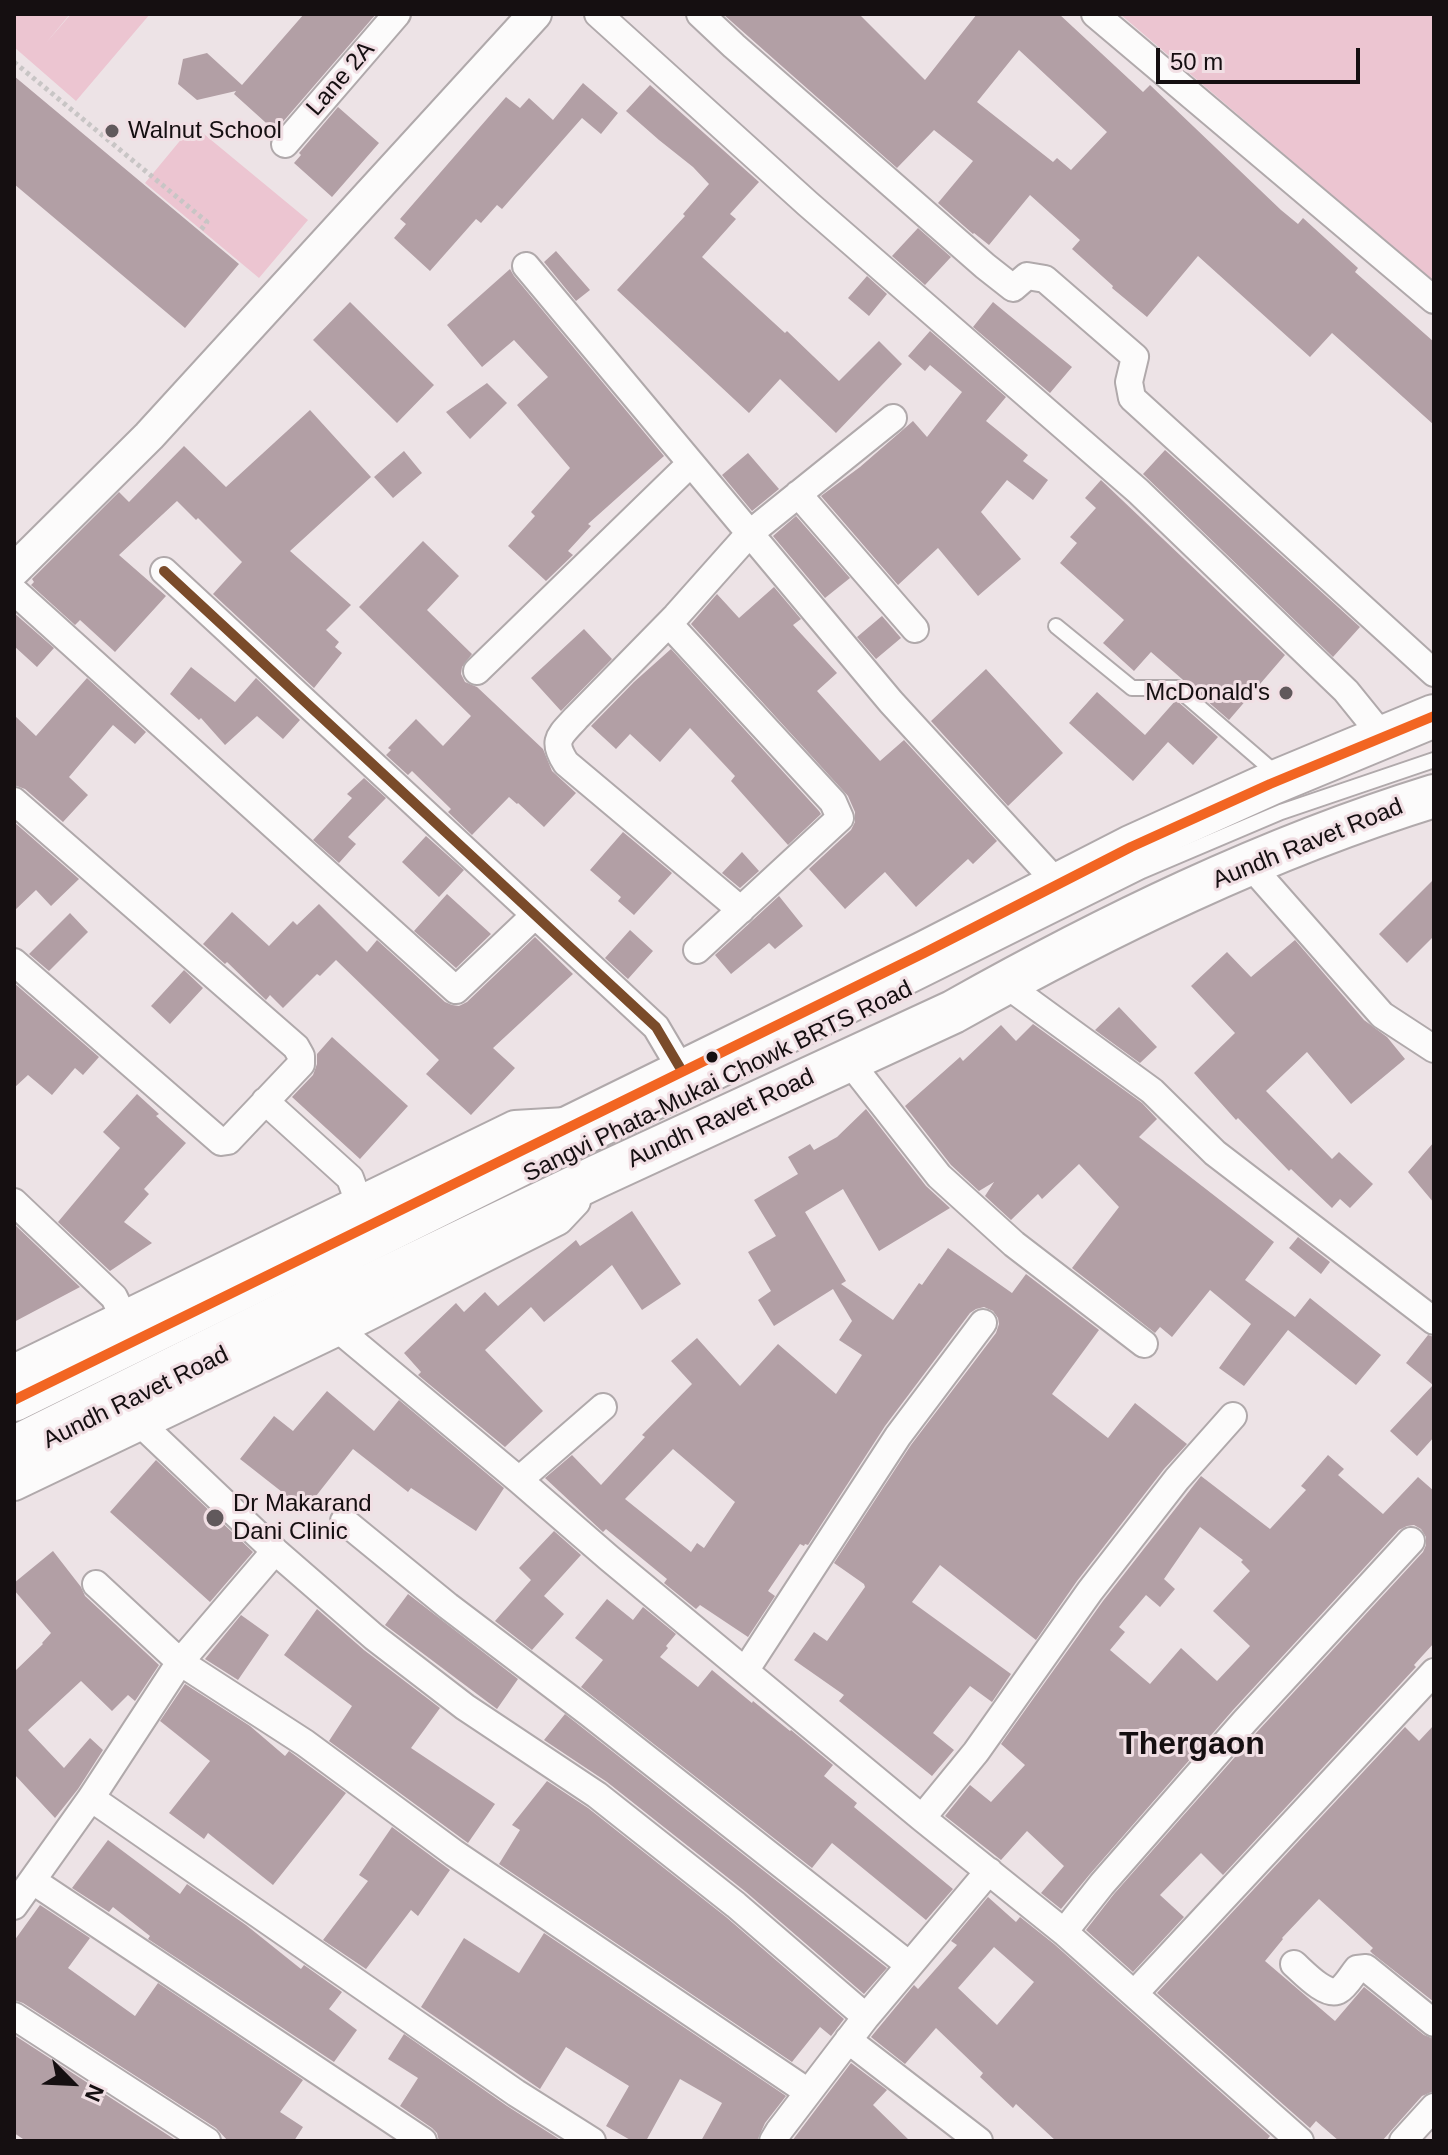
<!DOCTYPE html>
<html>
<head>
<meta charset="utf-8">
<style>
  body { margin:0 }
  #map { position:relative; width:1448px; height:2155px; overflow:hidden; background:#ede3e6; font-family:Helvetica,sans-serif }
  canvas { display:block }
  .frame { position:absolute; inset:0; border:16px solid #150f11; pointer-events:none }
  .north { position:absolute; left:32px; top:2043px; width:80px; height:80px; -webkit-text-stroke:6px #f1dfe4; paint-order:stroke; rotate:114deg; font-size:22px; font-weight:700; line-height:32px; text-align:center; color:#150f11 }
  .north::after { content:''; display:block; margin:auto; width:28px; height:36px; background:#150f11; clip-path:polygon(50% 0,100% 100%,50% 72%,0 100%) }
  .scale { position:absolute; left:1156px; top:48px; width:204px; height:36px; box-sizing:border-box; border:4px solid #150f11; border-top:0; padding-left:10px; font-size:24px; line-height:28px; white-space:nowrap; color:#150f11; -webkit-text-stroke:6px #f1dfe4; paint-order:stroke }
</style>
</head>
<body>
<div id="map">
<canvas width="1448" height="2155"></canvas>
<div class="frame"></div>
<div class="north">N</div>
<div class="scale">50 m</div>
</div>
<script>
const c = document.querySelector('canvas').getContext('2d');
c.lineJoin = 'round';
function fillPath(path, color) {
  c.fillStyle = color;
  c.fill(path, 'evenodd');
}
function strokePath(path, color, width, dash) {
  c.strokeStyle = color;
  c.lineWidth = width;
  c.lineCap = dash ? 'butt' : 'round';
  c.setLineDash(dash || []);
  c.stroke(path);
}
function write(font, color, halo, rows, align = 'center') {
  c.font = font + ' Helvetica,sans-serif';
  c.lineWidth = 6;
  c.setLineDash([]);
  c.textBaseline = 'middle';
  c.strokeStyle = halo;
  c.fillStyle = color;
  for (const [text, x, y, turn = 0] of rows) {
    c.save();
    c.translate(x, y);
    c.rotate((+turn || 0) * Math.PI / 180);
    c.textAlign = isNaN(turn) ? turn : align;
    if (halo) c.strokeText(text, 0, 0);
    c.fillText(text, 0, 0);
    c.restore();
  }
}
fillPath(new Path2D(`
  M14,14h56l-24,29 25,-29h79l-74,87 -62,-54z
  M1120,14h314v268z
  M193,125l115,95 -49,58 -114,-95z`), '#ecc5d1');
fillPath(new Path2D(`
  M304,14h72l-101,117 -41,-37 2,-3 -39,9 -19,-16 5,-25 24,-6 35,32z
  M723,14h136l66,66 52,-66h82l84,78 7,-7 131,125 17,14 5,-6 55,50 -3,4 79,70v83l-102,-92 -22,24 -112,-101 -51,61 -35,-29 1,-2 -41,-37 8,-9 -50,-45 -41,50 -15,-12 -1,1 -35,-31 35,-42 -39,-31 -37,38zM1019,50l88,82 -36,38 -14,-12 -4,4 -76,-60z
  M14,76l225,188 -54,64 -171,-144z
  M583,83l35,30 -17,21 -19,-16 -80,91 -5,-4 -16,18 -5,-4 -46,52 -36,-33 12,-14 -6,-5 106,-122 14,11 9,-10 24,22z
  M650,85l109,97 -29,32 6,5 -34,38 83,76 2,-2 52,50 40,-40 23,23 -66,69 -56,-54 -31,34 -132,-123 68,-74 -2,-2 26,-30 -16,-17 -34,-27 -33,-29z
  M338,107l41,36 -47,54 -38,-34 7,-8 -2,-2z
  M918,228l33,29 -26,28 -33,-29z
  M556,251l34,39 -14,11 -32,-39z
  M510,269l4,7 150,180 -76,68 3,2 -23,25 5,4 -27,26 -38,-35 27,-30 -4,-4 39,-44 -53,-63 31,-28 -34,-37 -32,27 -35,-42z
  M867,276l20,18 -18,22 -21,-18z
  M350,302l84,83 -37,38 -84,-83z
  M993,302l79,65 -22,26 -77,-66z
  M930,331l76,66 -20,24 42,34 -5,6 25,19 -15,20 -26,-20 -26,32 40,47 -43,37 -40,-48 -40,37 -77,-89 39,-29 53,-46 14,16 35,-45 -32,-27 -5,6 -17,-15z
  M487,383l20,20 -37,36 -24,-27z
  M310,410l61,67 -81,74 61,54 -25,25 13,12 -4,5 7,6 -28,35 -101,-94 29,-32 -44,-44 -2,2 -19,-19 -58,54 47,41 -51,56 -35,-32 -5,5 -44,-40 3,-3 -2,-3 87,-87 10,10 55,-56 42,41z
  M1165,450l195,177 -27,30 -190,-183z
  M404,451l18,22 -29,25 -19,-21z
  M748,453l31,36 -27,22 -30,-36z
  M1101,480l184,175 -56,65 -78,-68 -17,19 -31,-28 21,-23 -64,-57 17,-20 -7,-6 26,-29 -11,-10z
  M796,516l54,62 -25,20 -52,-62z
  M423,541l36,35 -32,34 45,44 -10,13 -1,7 4,8 12,5 66,62 9,22 24,22 -32,34 -26,-24 -1,1 -8,-7 -37,38 -24,-23 3,-3 -39,-38 -4,4 -22,-20 5,-5 -3,-2 28,-29 27,27 28,-30 -112,-109z
  M774,587l27,32 -8,6 44,48 -20,18 63,70 24,-21 93,101 -24,23 -5,-5 -52,48 -31,-35 -40,37 -36,-40 42,-39 4,-8v-10l-7,-16 -157,-172 26,-30 22,24z
  M14,613l40,35 -17,19 -23,-21z
  M882,616l19,22 -25,21 -19,-22z
  M584,629l28,30 -51,52 -30,-33z
  M671,649l148,162 2,3 -33,31 -57,-64 4,-5 -45,-48 -30,34 -30,-28 -14,15 -25,-23 43,-44z
  M191,667l44,35 21,-24 44,42 -17,19 -26,-23 -32,29 -24,-27 -2,2 -29,-26z
  M986,669l77,84 -55,53 -77,-85z
  M87,678l59,54 -11,12 -22,-19 -44,52 19,18 -25,27 -38,-33 -11,-4v-70l22,21z
  M1097,692l48,43 31,-35 42,37 -25,28 -25,-23 -35,39 -64,-58z
  M364,778l22,20 -38,39 8,7 -17,19 -26,-23 39,-42 -5,-4z
  M14,822l65,57 -28,27 -15,-16 -22,21z
  M623,832l49,41 -38,42 -16,-14 3,-4 -31,-27z
  M426,836l38,34 -25,27 -37,-35z
  M742,852l17,19 -19,17 -18,-15z
  M1434,879v57l-27,27 -28,-29z
  M447,894l44,40 -35,34 -42,-37z
  M779,896l24,30 -28,23 -6,-6 -38,31 -16,-19z
  M319,904l48,48 10,-12 68,62 7,3 7,1 8,-4 68,-65 38,37 -80,74 22,20 -44,47 -45,-41 13,-14 -103,-100 -16,16 -3,-2 -34,34 -13,-13 -4,5 -39,-38 -2,2 -22,-20 29,-32 37,34 24,-25 4,4z
  M70,913l18,19 -39,39 -20,-17z
  M630,930l23,21 -25,28 -23,-21z
  M1295,940l69,80 23,17 18,22 -54,45 -44,-52 -41,39 66,68 7,-7 34,32 -23,24 -10,-9 -8,9 -41,-39 -2,2 -51,-53 -2,2 -42,-47 41,-40 -44,-47 36,-34 24,25z
  M184,970l19,18 -33,36 -19,-18z
  M14,983l85,74 -16,18 -8,-7 -23,27 -24,-20 -14,13z
  M1119,1007l38,40 -17,16 -45,-33z
  M1033,1024l109,79 15,16 -18,18 135,105 -29,38 50,37 15,-19 71,57 -25,30 -68,-55 -44,56 -25,-18 32,-44 -41,-34 -38,47 -12,-10 -5,6 -83,-65 47,-61 -40,-43 -37,35 -4,-5 -27,26 -26,-24 9,-14 -15,9 -28,-26 -46,-59 55,-49 3,4 38,-36 15,16z
  M332,1037l76,69 -48,53 -68,-62 21,-22 4,-11v-10z
  M137,1094l22,20 -3,2 30,27 -42,46 5,5 -25,28 28,21 -42,28 -52,-49 62,-74 -17,-16z
  M866,1109l60,77 24,22 -71,43 -36,-62 -38,23 41,69 -5,3 52,36 26,-37 3,2 26,-37 64,45 14,-19 73,56 -47,64 56,44 27,-35 52,41 -23,25 -87,112 -41,59 -96,-75 -28,37 99,72 -19,28 -22,-16 -37,47 21,17 -22,26 -93,-75 5,-6 -50,-35 20,-28 13,9 38,-54 -1,-3 -30,-21 77,-118 85,-112 3,-9 -1,-6 -5,-7 -9,-4 -8,2 -6,4 -85,113 -77,119 -3,-1 -1,2 -4,-2 -32,47 7,5 -27,41 -48,-32 -4,4 -32,-26 3,-4 -61,-50 -3,3 -58,-54 27,-23 29,30 44,-48 -3,-2 50,-51 -21,-23 26,-23 43,48 38,-42 58,50 26,-39 -23,-15 13,-19 -19,-32 -59,37 -16,-26 13,-9 -23,-39 28,-16 -22,-36 44,-26 -10,-17 22,-13 4,6 23,-13zM673,1449l62,53 -31,46 -7,-5 -6,9 -66,-53z
  M1434,1142v61l-26,-31z
  M632,1211l49,73 -39,26 -30,-45 -68,57 -13,-15 -46,43 58,61 -38,36 -87,-72 3,-3 -17,-19 52,-50 8,9 21,-20 13,14 78,-66 4,6z
  M14,1224l66,63 -66,35z
  M1298,1237l32,25 -9,12 -32,-26z
  M1428,1335l6,2v100l-17,19 -27,-25 43,-46 -27,-22z
  M327,1391l47,40 25,-31 105,88 -28,43 -65,-43 -3,4 -55,-43 -48,61 -65,-51 34,-43 19,15z
  M1328,1455l16,14 -6,6 45,39 35,-37 16,14v152l-20,22 2,2 -193,208 -22,-22 -41,42 24,22 -51,55 -47,-42 28,-36 143,-162 166,-180 3,-7v-8l-5,-8 -7,-4 -7,1 -8,4 -166,180 -143,164 -29,35 -20,-16 23,-27 -37,-35 -26,29 -56,-44 25,-31 21,17 34,-37 -24,-21 102,-143 98,-125 69,53 36,-39 -5,-4zM1200,1527l43,33 -2,2 9,9 -37,40 37,35 -33,35 -36,-33 -31,36 -40,-34 15,-18 -6,-5 27,-32 14,12 15,-18 -11,-10z
  M156,1460l97,92 -43,50 -100,-90z
  M554,1531l27,24 -37,41 20,18 -32,36 -37,-29 36,-41 -12,-12z
  M53,1551l28,36 4,9 74,69 -24,36 -7,-6 -16,16 -31,-30 -53,49 36,38 26,-30 13,12 -25,39 -23,29 -41,-44v-102l29,-28 -1,-1 9,-10 -37,-43v-7z
  M408,1594l110,85 -21,30 -112,-84z
  M607,1599l26,21 10,-13 33,27 -10,12 2,2 -8,9 38,30 14,-17 40,33 1,-2 37,30 1,-1 42,35 -9,11 33,27 -3,4 99,82 -27,31 -94,-77 -20,25 -231,-181 22,-27 -28,-22z
  M317,1609l47,41 76,58 -29,40 84,56 -27,39 -139,-102 23,-35 -68,-51z
  M241,1615l28,20 -31,45 -33,-21z
  M185,1684l65,42 35,30 4,-5 57,42 -73,92 -65,-52 -4,6 -35,-26 41,-52 -50,-40z
  M565,1714l322,254 -23,26 -118,-102 -139,-110 -63,-42z
  M1434,1725v277l-61,-48 -3,-3 3,-3 -54,-49 -37,39 1,1 -18,22 70,60 29,-34 60,48 10,4v52l-12,5 -40,45h-43l-23,-20 -6,7 -153,-135 248,-266 14,14z
  M547,1781l41,27 138,109 118,102 -13,17 -11,-9 -28,35 -293,-198 21,-34 -8,-5z
  M392,1827l58,43 -32,46 -7,-6 -45,59 -43,-29 45,-59 -9,-6z
  M108,1840l72,54 7,-10 59,41 55,44 3,-4 38,27 -13,17 28,21 -23,32 -186,-123 2,-3 -37,-29 -4,5 -37,-24z
  M988,1897l28,25 4,-5 34,27 216,192 -4,5h-210l-40,-37 -3,4 -33,-31 3,-4 -47,-45 -31,36 -34,-27 43,-52 4,4 39,-44 -6,-4zM994,1947l40,35 -37,43 -39,-37z
  M40,1905l50,33 -22,30 67,48 23,-33 145,97 -23,32 23,15 -9,14h-66l-12,-13 -193,-125 -9,-3v-59z
  M544,1933l242,163 -21,27 -8,18h-56l21,-38 -42,-24 -34,62h-14l-26,-15 23,-40 -63,-39 -26,42 -119,-82 43,-69 55,35z
  M404,2034l103,72 55,35h-123l-2,-8 -5,-5 -32,-22 18,-28 -30,-19z
  M14,2035l160,104 -2,2h-146l-12,-8z
  M851,2063l36,27 -14,15 37,36h-118z`), '#b29fa5');
const service = new Path2D(`
  M1056,626l76,62h45l102,88
  M14,1432l1128,-561 139,-59 153,-52`);
const minor = new Path2D(`
  M598,14l210,190 330,287 208,200 38,47
  M700,14l34,32 251,220 28,22 14,-12 18,3 90,78 -6,25 3,16 302,275
  M1095,14l339,286
  M285,144l112,-130
  M526,266l365,436 168,183
  M798,494l117,135
  M164,571l492,456 26,44
  M14,591l442,399 79,-75
  M669,624l164,178 7,16 -143,132
  M477,671l213,-207
  M14,801l282,246 5,9v8l-73,77 -7,1 -207,-180
  M1250,865l132,150 52,34
  M741,910l-175,-147c-15,-23 -6,-27 10,-45l100,-102 73,-82 144,-116
  M1004,983l148,108 63,62 219,168
  M848,1060l91,116 75,68 130,100
  M265,1101l85,77 9,25
  M14,1202l100,95 10,21
  M338,1329l181,151 90,78 313,260 142,114 236,209
  M140,1423l135,128 99,86 91,70 132,88 139,110 130,112
  M519,1480l84,-73
  M344,1521l104,85 141,107 319,251
  M96,1584l84,78 125,81 149,110 354,239
  M745,1671l153,-235 85,-113
  M91,1798l425,295 76,48
  M922,1818l54,-66 114,-161 87,-112 56,-63
  M33,1881l390,260
  M14,1906l77,-108 89,-136 95,-111
  M1064,1932l38,-48 143,-163 166,-180
  M1294,1964c9,8 33,34 45,26 7,-4 13,-15 18,-21l9,-1 68,55
  M1134,1994l300,-322
  M14,2016l193,125
  M848,2040l131,101
  M773,2141l6,-10 87,-114 123,-146
  M1403,2141l31,-34`);
const tertiary = new Path2D(`
  M14,570l135,-134 386,-422
  M14,1371l501,-244 51,-3
  M14,1484l324,-155 219,-110 17,-18`);
const primary = new Path2D(`
  M14,1400l910,-447 207,-106 139,-63 164,-68
  M14,1456l584,-280 355,-164c153,-86 313,-164 481,-216`);
strokePath(service, '#b0a9ab', 18);
strokePath(minor, '#b0a9ab', 30);
strokePath(tertiary, '#b0a9ab', 36);
strokePath(primary, '#b0a9ab', 46);
strokePath(new Path2D(`
  M14,62l193,160 -7,9`), '#c8c5c5', 5, [4, 4]);
strokePath(service, '#fcfbfb', 14);
strokePath(minor, '#fcfbfb', 26);
strokePath(tertiary, '#fcfbfb', 32);
strokePath(primary, '#fcfbfb', 42);
strokePath(new Path2D(`
  M164,571l492,456 26,44`), '#7a4b2a', 10);
strokePath(new Path2D(`
  M14,1400l910,-447 207,-106 139,-63 164,-68`), '#f26522', 10);
for (const [x, y, r, color] of [
  [112,131,8,"#61595c"],
  [1286,693,8,"#61595c"],
  [712,1057,7,"#150f11"],
  [215,1518,10,"#61595c"]
]) {
  const dot = new Path2D();
  dot.arc(x, y, r, 0, 2 * Math.PI);
  c.fillStyle = color;
  c.fill(dot);
  strokePath(dot, '#f1dfe4', 3);
}
write('24px', '#150f11', '#f1dfe4', [
  ["Lane 2A",341,79,-49],
  ["Aundh Ravet Road",1308,844,-22],
  ["Sangvi Phata-Mukai Chowk BRTS Road",718,1082,-26],
  ["Aundh Ravet Road",721,1119,-25],
  ["Aundh Ravet Road",136,1398,-26]
]);
write('24px', '#150f11', '#f1dfe4', [
  ["Walnut School",128,131],
  ["McDonald's",1270,693,"right"],
  ["Dr Makarand",233,1504],
  ["Dani Clinic",233,1532]
], 'left');
write('bold 32px', '#150f11', '#f1dfe4', [
  ["Thergaon",1192,1745]
]);
</script>
</body>
</html>
